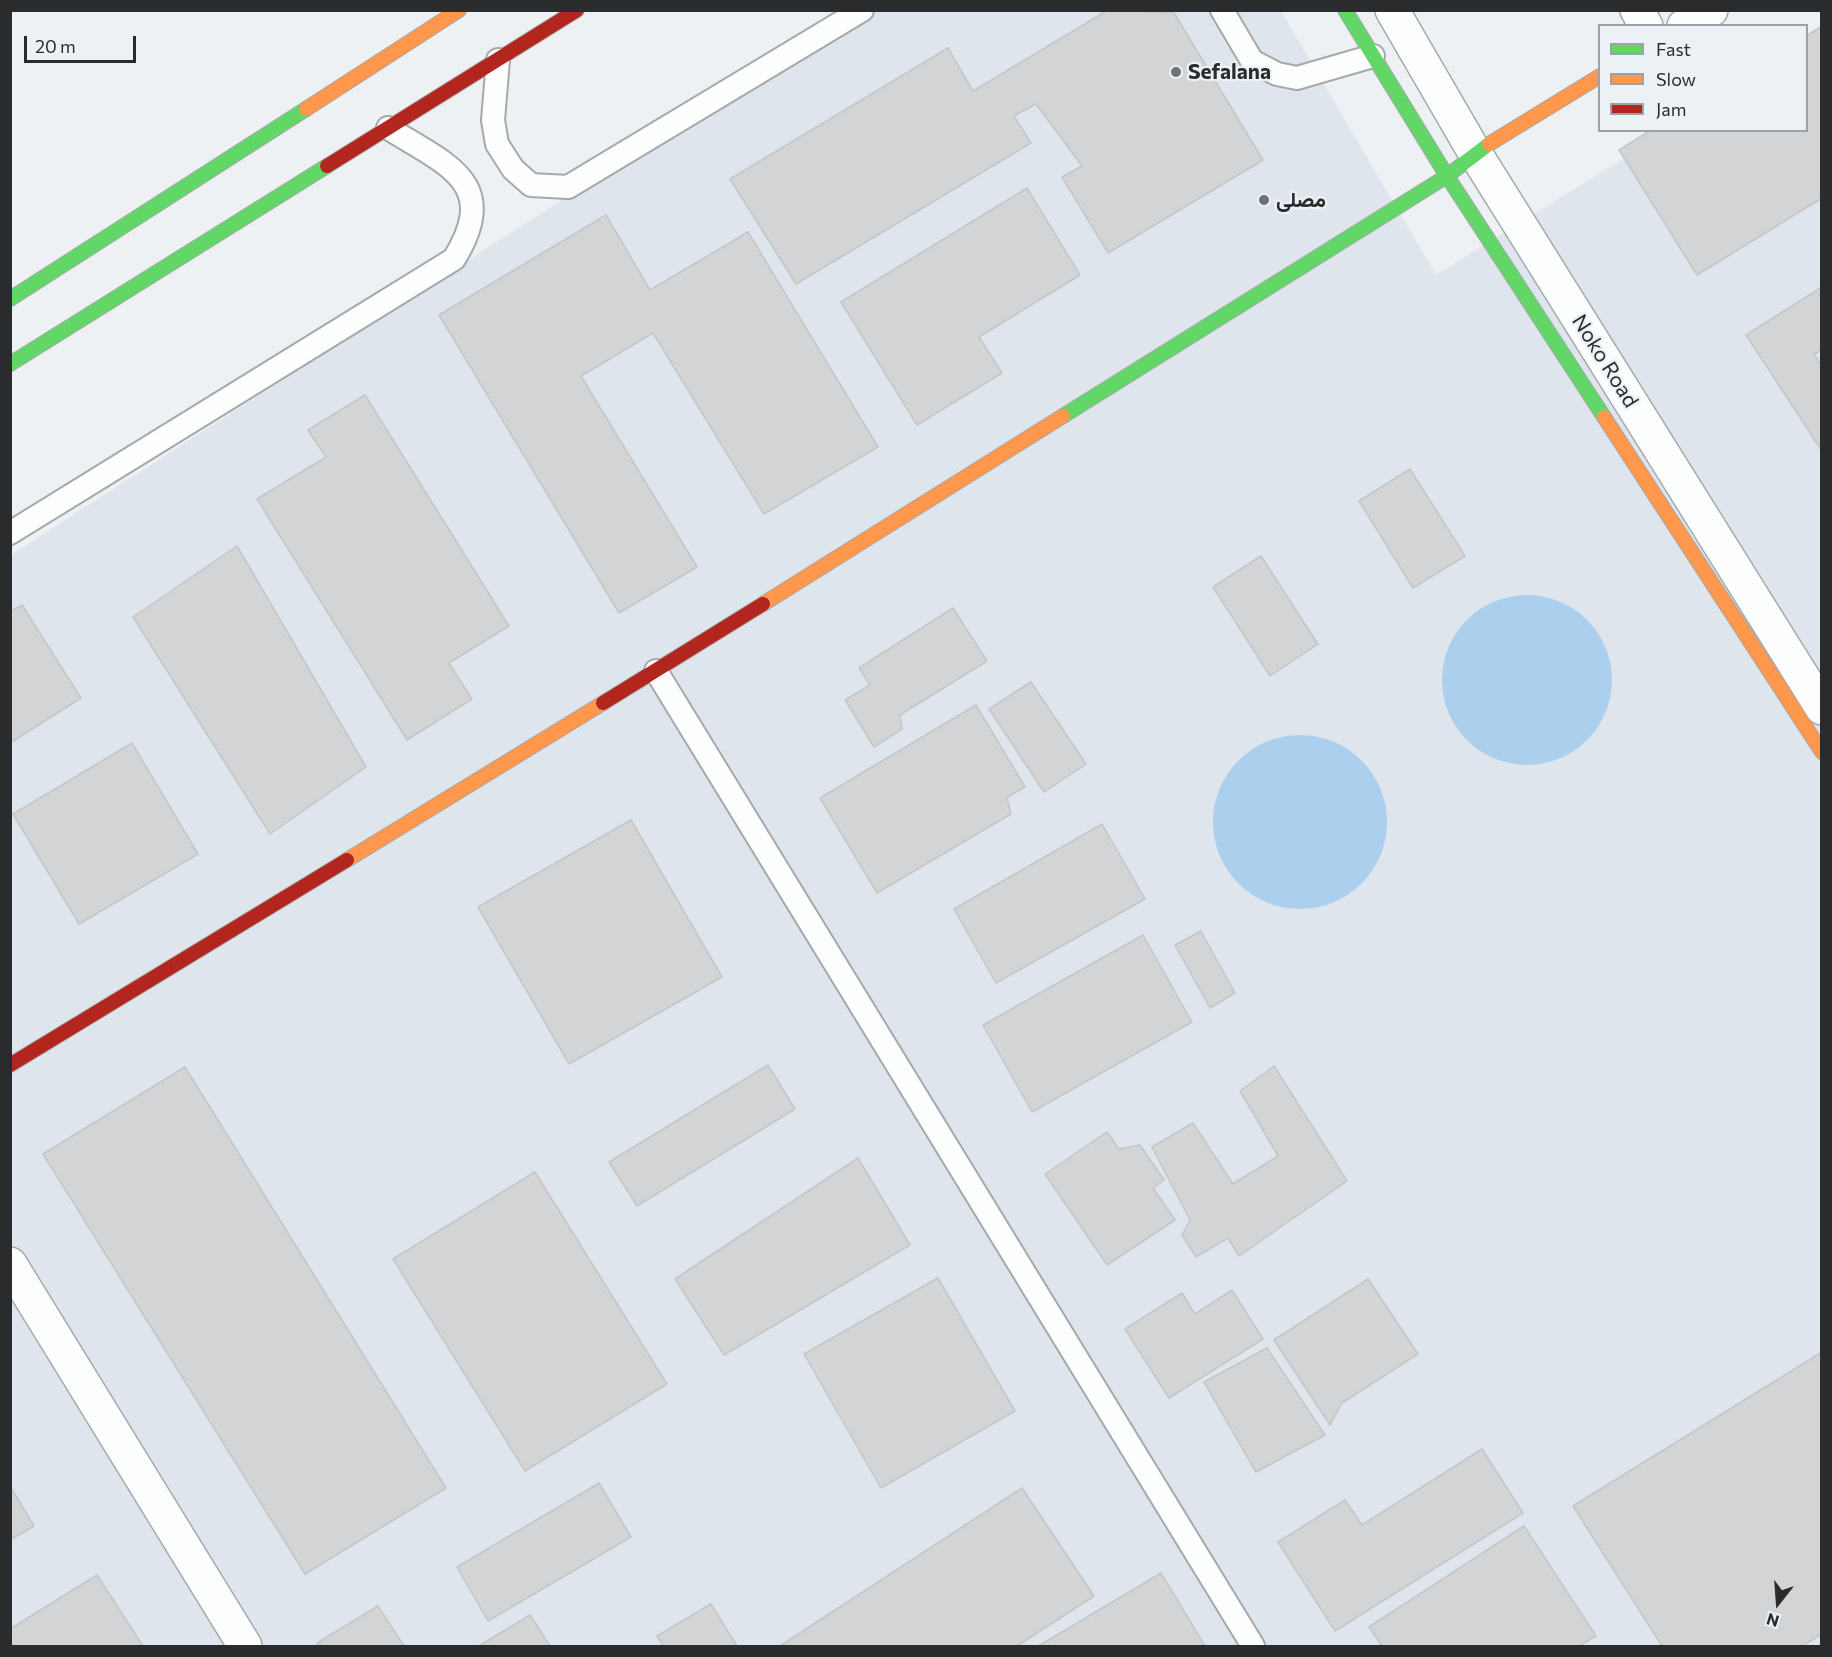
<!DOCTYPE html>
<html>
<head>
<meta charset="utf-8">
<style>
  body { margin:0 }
  #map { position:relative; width:1832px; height:1657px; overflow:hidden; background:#eef1f4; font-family:Commissioner,sans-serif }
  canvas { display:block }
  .frame { position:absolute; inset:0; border:12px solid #2a2b2d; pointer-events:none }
  .legend { position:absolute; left:1598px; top:24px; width:210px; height:108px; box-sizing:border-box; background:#ecf1f6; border:2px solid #9ea2a6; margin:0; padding:8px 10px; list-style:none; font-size:18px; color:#2a2b2d }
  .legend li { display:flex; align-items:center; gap:12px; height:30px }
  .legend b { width:30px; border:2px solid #9ea2a6 }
  .north { position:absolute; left:1748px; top:1573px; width:60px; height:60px; -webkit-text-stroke:4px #ecf1f6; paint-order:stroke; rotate:197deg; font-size:16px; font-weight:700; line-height:24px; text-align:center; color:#2a2b2d }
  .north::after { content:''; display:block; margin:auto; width:21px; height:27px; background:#2a2b2d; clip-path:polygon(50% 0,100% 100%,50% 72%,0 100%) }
  .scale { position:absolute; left:24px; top:36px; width:112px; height:27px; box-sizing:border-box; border:3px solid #2a2b2d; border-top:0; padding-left:8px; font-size:18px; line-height:21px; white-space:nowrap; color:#2a2b2d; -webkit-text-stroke:4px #ecf1f6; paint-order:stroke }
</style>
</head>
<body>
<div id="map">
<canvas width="1832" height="1657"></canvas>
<div class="frame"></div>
<ul class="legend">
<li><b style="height:8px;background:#63d668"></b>Fast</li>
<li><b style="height:8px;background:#ff974d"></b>Slow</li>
<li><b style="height:8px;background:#b3261e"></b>Jam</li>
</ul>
<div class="north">N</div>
<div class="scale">20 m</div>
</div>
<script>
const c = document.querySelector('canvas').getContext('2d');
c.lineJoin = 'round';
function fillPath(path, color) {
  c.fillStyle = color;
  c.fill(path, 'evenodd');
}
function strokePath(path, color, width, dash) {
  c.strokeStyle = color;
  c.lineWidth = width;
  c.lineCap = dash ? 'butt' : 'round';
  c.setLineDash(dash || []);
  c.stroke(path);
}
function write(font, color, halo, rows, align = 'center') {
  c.font = font + ' Commissioner,Vazirmatn,sans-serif';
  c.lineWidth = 4.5;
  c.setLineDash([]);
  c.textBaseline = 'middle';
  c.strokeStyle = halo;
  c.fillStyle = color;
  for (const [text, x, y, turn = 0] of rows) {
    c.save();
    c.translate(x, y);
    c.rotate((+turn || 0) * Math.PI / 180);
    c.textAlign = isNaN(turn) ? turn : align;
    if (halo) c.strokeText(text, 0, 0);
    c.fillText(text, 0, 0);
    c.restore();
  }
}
fillPath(new Path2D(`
  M855,11h426l155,264 232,-144 138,-1 15,-95v1611h-1810v-1091z`), '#dee5ec');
fillPath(new Path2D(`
  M1442 680a85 85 0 1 1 170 0a85 85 0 1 1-170 0Z
  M1213 822a87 87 0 1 1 174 0a87 87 0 1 1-174 0Z`), '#accfee');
const building = new Path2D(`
  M1108,10l66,3 89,147 -155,93 -46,-76 20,-11 -46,-62 -22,12 17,27 -235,141 -66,-105 218,-131 25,43z
  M1822,26v172l-125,77 -78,-125 32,-20h155v-94z
  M1027,188l53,87 -101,62 23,36 -85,52 -76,-123z
  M606,215l44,75 98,-58 130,215 -114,67 -111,-181 -72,43 116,191 -78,46 -180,-298z
  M1822,287v63l-8,4 8,13v84l-76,-116z
  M365,395l144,231 -60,37 23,36 -65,41 -150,-241 69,-42 -18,-27z
  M1410,469l55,87 -52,32 -54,-87z
  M237,546l129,221 -96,67 -137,-217z
  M1261,556l57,88 -48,32 -57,-89z
  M22,605l59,93 -71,45v-131z
  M953,608l34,53 -87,54 2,14 -28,18 -29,-47 25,-15 -11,-17z
  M1031,682l55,82 -42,28 -55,-83z
  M976,705l49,82 -18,10 4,17 -134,79 -57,-95z
  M132,743l66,111 -119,70 -66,-110z
  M631,820l91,157 -153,87 -91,-157z
  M1102,824l43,75 -149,84 -42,-74z
  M1201,931l34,62 -25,15 -35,-63z
  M1143,935l49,87 -160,90 -49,-87z
  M768,1065l27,44 -158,97 -28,-44z
  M1274,1066l73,115 -108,75 -11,-18 -32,19 -14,-22 8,-15 -38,-73 41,-24 40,61 45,-28 -38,-65z
  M185,1067l261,421 -141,86 -262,-420z
  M1107,1132l12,17 21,-4 24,35 -11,8 22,32 -68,45 -62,-91z
  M858,1158l52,87 -186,110 -49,-76z
  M535,1172l132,212 -142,87 -132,-212z
  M938,1278l77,133 -134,77 -77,-134z
  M1368,1279l50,75 -76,49 -12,22 -56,-85z
  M1232,1290l31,49 -94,59 -44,-69 57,-36 13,21z
  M1267,1348l58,87 -69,37 -52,-90z
  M1822,1352v282l-20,12h-140l-89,-140z
  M1482,1449l41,64 -188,118 -57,-89 67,-42 17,25z
  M599,1483l32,54 -143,84 -31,-54z
  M10,1486l24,40 -24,14z
  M1022,1488l72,108 -77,50h-237z
  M1524,1526l72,110 -17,10h-197l-13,-19z
  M1161,1573l44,73h-168l5,-2z
  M97,1575l46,71h-133v-17z
  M711,1604l26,42h-74l-6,-10z
  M378,1606l26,40h-85l-2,-3z
  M530,1615l20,31h-71z`);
fillPath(building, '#d2d4d6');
strokePath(building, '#c4c6c7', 1.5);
const lane = new Path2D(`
  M1222,10l30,51 25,13 20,4 76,-22
  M498,60l-5,60 4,24 16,25 18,16 37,2 294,-177
  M10,533l444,-274c48,-77 -9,-95 -66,-131
  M656,671l597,975`);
const street = new Path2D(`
  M1392,10l83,143 347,555
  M1637,10l9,16
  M1684,26l27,-16
  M10,1264l235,382`);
const fast = new Path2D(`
  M1345,10l102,166 157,241
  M10,299l296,-190
  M10,364l317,-198
  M1063,416l384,-240 42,-32`);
const slow = new Path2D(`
  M306,109l153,-99
  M1489,144l111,-68
  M1604,417l218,335
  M763,604l300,-188
  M347,860l256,-157`);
const jam = new Path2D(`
  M327,166l250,-156
  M603,703l160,-99
  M10,1065l337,-205`);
strokePath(lane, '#a6a8aa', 26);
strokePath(street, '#a6a8aa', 36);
strokePath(fast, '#a6a8aa', 16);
strokePath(slow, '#a6a8aa', 16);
strokePath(jam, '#a6a8aa', 16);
strokePath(lane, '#fcfdfd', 22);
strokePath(street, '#fcfdfd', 33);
strokePath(fast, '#63d668', 14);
strokePath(slow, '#ff974d', 14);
strokePath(jam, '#b3261e', 14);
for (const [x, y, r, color] of [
  [1176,72,6,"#6f7073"],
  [1264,200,6,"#6f7073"]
]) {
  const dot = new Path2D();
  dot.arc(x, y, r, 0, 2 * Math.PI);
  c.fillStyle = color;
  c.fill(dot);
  strokePath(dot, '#ecf1f6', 2);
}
write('bold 21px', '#2a2b2d', '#ecf1f6', [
  ["Sefalana",1188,72],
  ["مصلى",1276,200]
], 'left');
write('21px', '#2a2b2d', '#ecf1f6', [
  ["Noko Road",1605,361,58]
]);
</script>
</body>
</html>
